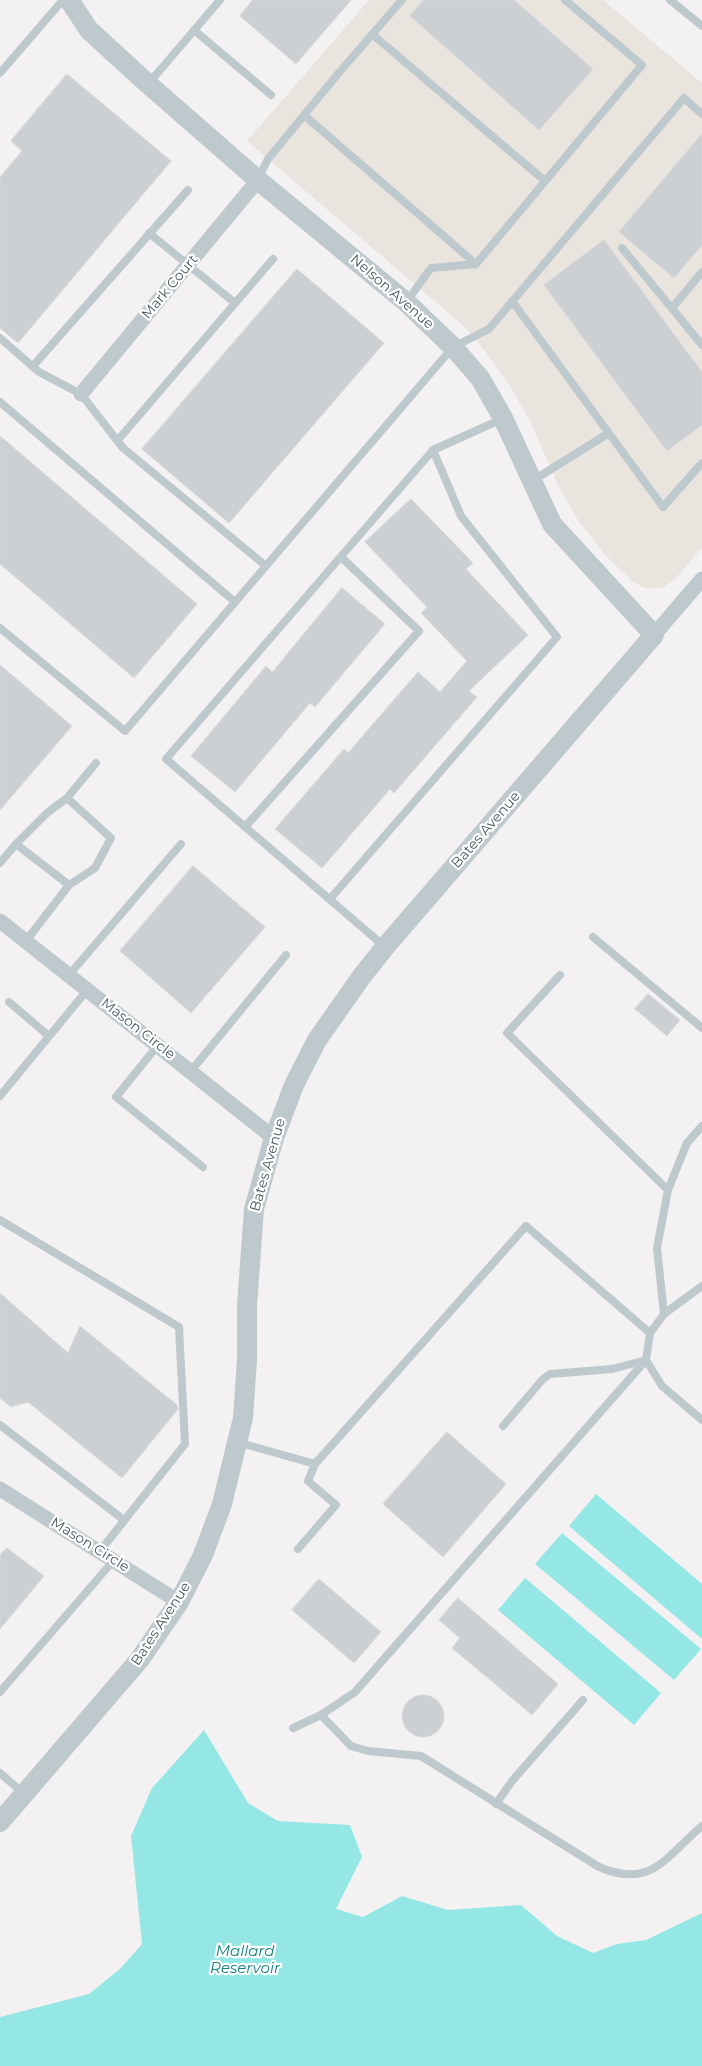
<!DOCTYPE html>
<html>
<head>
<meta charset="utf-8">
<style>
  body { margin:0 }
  canvas { display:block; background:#f3f1f2 }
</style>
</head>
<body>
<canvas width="702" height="2066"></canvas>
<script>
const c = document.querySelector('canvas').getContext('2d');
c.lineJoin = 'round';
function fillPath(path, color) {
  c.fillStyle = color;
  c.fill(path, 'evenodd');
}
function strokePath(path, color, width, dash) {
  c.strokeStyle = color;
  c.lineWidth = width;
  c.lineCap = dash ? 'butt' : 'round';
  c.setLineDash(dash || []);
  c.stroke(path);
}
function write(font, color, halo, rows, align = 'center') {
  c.font = font + ' Montserrat,sans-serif';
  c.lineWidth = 4.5;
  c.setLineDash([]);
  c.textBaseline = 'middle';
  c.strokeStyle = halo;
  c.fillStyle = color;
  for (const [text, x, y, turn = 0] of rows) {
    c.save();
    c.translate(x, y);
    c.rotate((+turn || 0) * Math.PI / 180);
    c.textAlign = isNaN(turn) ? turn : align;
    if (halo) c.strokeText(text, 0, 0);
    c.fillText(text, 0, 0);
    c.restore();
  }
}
fillPath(new Path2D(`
  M369,0h234l99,83v465l-26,30 -14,10h-18l-13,-8 -26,-25 -27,-35 -19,-33 -28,-64 -21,-37 -25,-35 -19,-23 -219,-187z`), '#eae4df');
fillPath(new Path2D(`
  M596,1494l106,90v55l-133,-113z
  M562,1533l139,116 -27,31 -139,-116z
  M525,1578l136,115 -27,32 -136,-115z
  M204,1730l44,73 30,18 72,4 12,32 -26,52 27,8 39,-21 46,14 73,-5 36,31 36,17 24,-9 29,-4 56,-27v153h-702v-49l89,-23 31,-25 22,-25 -11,-108 21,-48z`), '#94e7e4');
const building = new Path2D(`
  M253,0h98l-55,64 -56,-48z
  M424,0h90l79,69 -54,61 -129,-114z
  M67,74l104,87 -153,182 -18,-15v-151l22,-26 -11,-10z
  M702,134v111l-28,33 -55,-46z
  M604,240l98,132v53l-35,26 -123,-166z
  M297,269l87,74 -155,180 -87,-74z
  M0,436l197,168 -63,74 -134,-114z
  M411,499l62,64 -7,6 62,66 -59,56 8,6 -83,96 -4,-4 -68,79 -47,-39 69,-80 4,4 70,-81 22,20 27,-31 -46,-48 6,-6 -62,-65z
  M342,588l43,36 -70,83 -5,-4 -75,89 -44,-36 75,-90 6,6z
  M0,665l72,61 -72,84z
  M193,866l72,61 -74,86 -71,-62z
  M648,994l32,26 -13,16 -32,-27z
  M0,1293l68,60 12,-27 97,79 1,4 -56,69 -94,-76 -17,5 -11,-9z
  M447,1432l59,52 -63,73 -60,-53z
  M7,1548l37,28 -44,53v-74z
  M319,1579l62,53 -27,31 -62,-53z
  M458,1598l100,86 -26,31 -80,-67 8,-10 -21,-18z
  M402 1716a21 21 0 1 1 42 0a21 21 0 1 1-42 0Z`);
fillPath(building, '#ccd0d3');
strokePath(building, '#d6d9dc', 1);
strokePath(new Path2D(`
  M670,0l32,26
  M194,30l77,65
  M372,34l173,147
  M0,73l63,-73
  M149,83l71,-83
  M304,115l172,149
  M258,179l10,-20 69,-84 65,-75
  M149,233l86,70
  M622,248l80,97
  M407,301l24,-33 45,-4 166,-199 -77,-65
  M512,301l151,206 39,-44
  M672,308l30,-36
  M0,338l39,34 42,22 42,54 143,118
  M33,366l155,-176
  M0,402l235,200
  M118,440l155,-181
  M532,481l77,-48
  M0,628l125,103 328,-384 36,-18 195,-231 18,16
  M67,798l29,-35
  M245,827l174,-196 -78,-74
  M16,844l31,-31 20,-15 44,40 -16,30 -26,17
  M0,863l16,-19 53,41 -43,56
  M330,899l227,-262 -96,-121 -28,-66
  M593,937l109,91
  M384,946l-218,-187 267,-309 69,-31
  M69,975l112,-131
  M560,975l-53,58 161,157
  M9,1002l40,34
  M158,1045l-42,52 87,70
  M191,1071l95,-116
  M0,1096l88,-107
  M0,1220l179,107 6,117 -85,107
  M664,1314l38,-28
  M650,1333l14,-19 -7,-66 11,-58 19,-47 15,-17
  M0,1425l124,95
  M503,1426l40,-47 7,-5 62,-5 34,-9 16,26 40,34
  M237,1442l78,22 211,-238 124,107 -4,27 -291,332 -34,23 -28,13
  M298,1549l38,-44 -28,-24 7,-17
  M0,1692l114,-132
  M321,1715l30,31 17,5 53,5 178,111c53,23 68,-12 103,-41
  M0,1773l23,20
  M496,1804l16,-23 71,-81`), '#bec9cd', 8);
strokePath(new Path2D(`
  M81,394l177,-214
  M654,635l48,-56
  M0,921l274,217
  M0,1489l179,113`), '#bec9cd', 15);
strokePath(new Path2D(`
  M0,1822l140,-163 39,-57 24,-47 19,-51 21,-86 4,-58v-55l7,-96 20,-71 20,-53 23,-45 45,-64 23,-29 269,-312 -102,-111 -49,-106 -23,-40 -27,-31 -47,-45 -148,-122 -110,-96 -59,-54 -20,-30`), '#bec9cd', 20);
write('14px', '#4a595e', '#fff', [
  ["Mark Court",170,287,-50],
  ["Nelson Avenue",392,292,41],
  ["Bates Avenue",486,830,-49],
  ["Mason Circle",138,1029,38],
  ["Bates Avenue",268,1165,-74],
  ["Mason Circle",90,1545,32],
  ["Bates Avenue",161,1624,-57]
]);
write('italic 15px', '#15807c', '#fff', [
  ["Mallard",245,1952],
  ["Reservoir",245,1969]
]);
</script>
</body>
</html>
